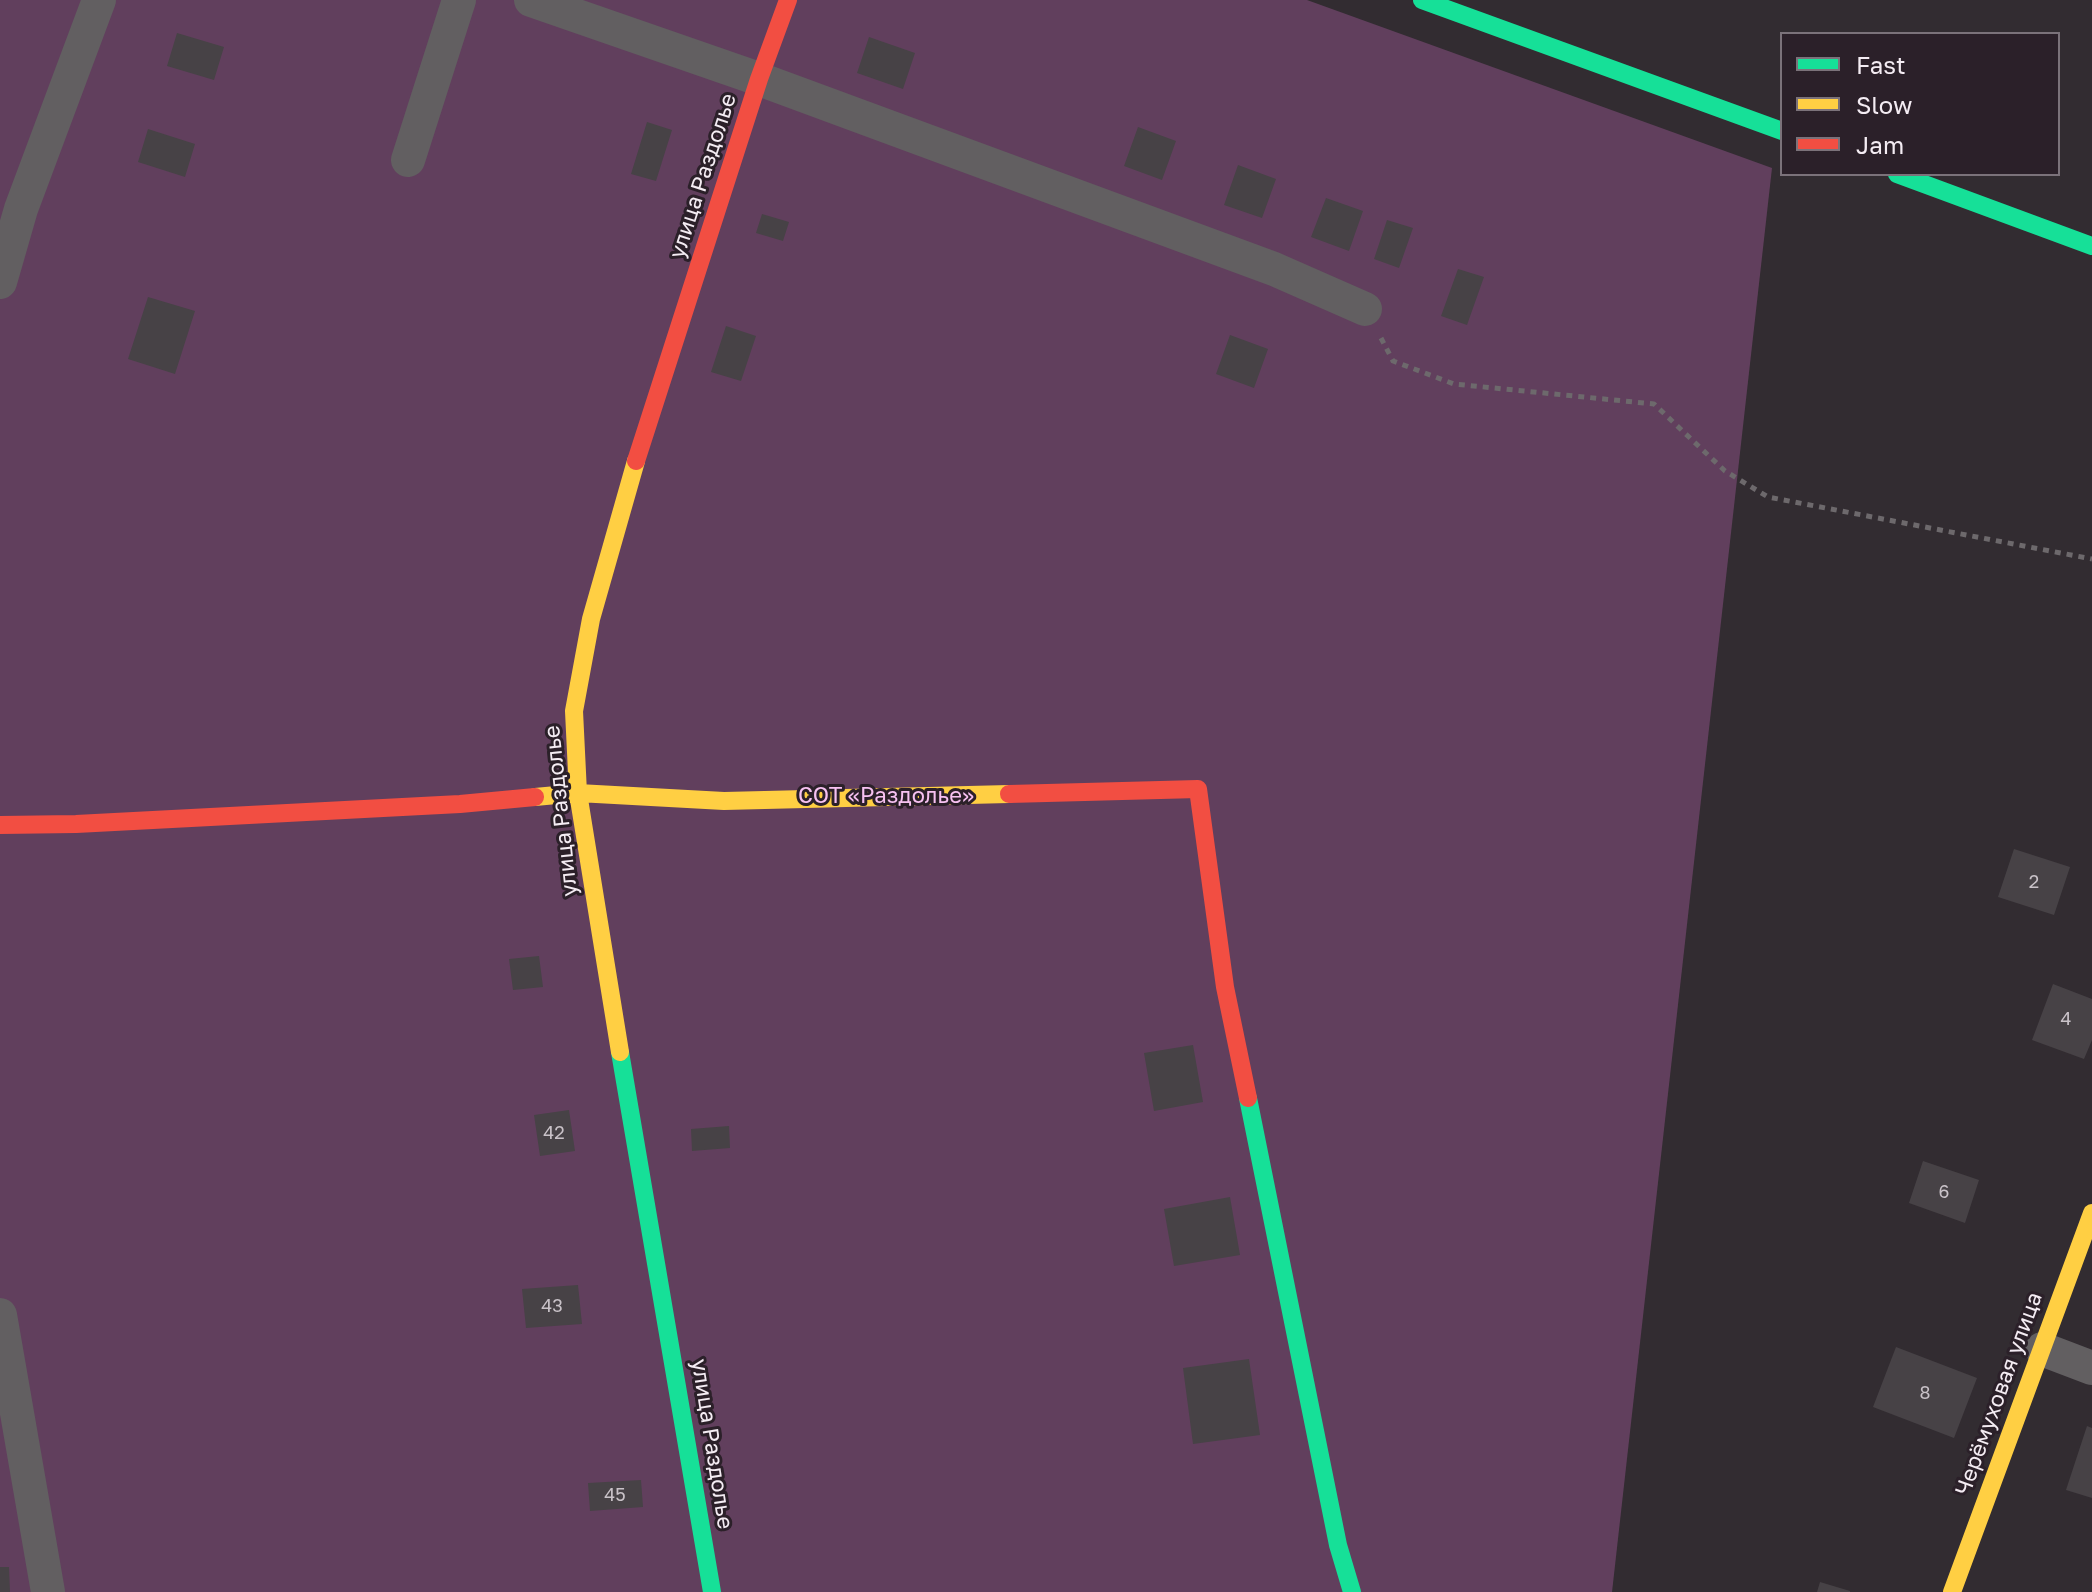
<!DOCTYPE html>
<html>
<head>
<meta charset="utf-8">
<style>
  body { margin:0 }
  #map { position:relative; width:2092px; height:1592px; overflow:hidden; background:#322c31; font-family:"Golos Text",sans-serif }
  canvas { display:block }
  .legend { position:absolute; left:1780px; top:32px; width:280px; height:144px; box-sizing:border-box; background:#2b2029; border:2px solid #7b727a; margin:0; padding:10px 14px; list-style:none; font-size:24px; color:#f4ecf3 }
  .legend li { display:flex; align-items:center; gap:16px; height:40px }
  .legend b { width:40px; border:2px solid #7b727a }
</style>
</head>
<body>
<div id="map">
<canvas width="2092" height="1592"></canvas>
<ul class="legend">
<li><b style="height:10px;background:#16e098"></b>Fast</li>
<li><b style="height:10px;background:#ffcf43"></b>Slow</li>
<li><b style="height:10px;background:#f24e42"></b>Jam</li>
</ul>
</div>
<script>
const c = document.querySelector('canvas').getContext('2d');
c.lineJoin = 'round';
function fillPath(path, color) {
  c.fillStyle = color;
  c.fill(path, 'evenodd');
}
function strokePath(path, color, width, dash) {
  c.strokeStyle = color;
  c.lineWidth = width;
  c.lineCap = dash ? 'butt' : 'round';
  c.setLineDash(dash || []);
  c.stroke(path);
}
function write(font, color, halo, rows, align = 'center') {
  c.font = font + ' "Golos Text",sans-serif';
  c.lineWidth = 6;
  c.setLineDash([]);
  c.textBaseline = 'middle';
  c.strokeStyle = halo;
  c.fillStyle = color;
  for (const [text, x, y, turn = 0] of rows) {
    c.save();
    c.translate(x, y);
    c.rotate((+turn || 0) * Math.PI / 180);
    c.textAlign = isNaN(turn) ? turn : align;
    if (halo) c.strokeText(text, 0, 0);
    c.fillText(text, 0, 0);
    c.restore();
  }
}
fillPath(new Path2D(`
  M0,0h1307l465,168 -160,1424h-1612z`), '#613f5d');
fillPath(new Path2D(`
  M177,33l47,14 -10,33 -47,-14z
  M869,37l46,16 -12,36 -46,-16z
  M647,122l25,8 -16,51 -25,-7z
  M1138,127l38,14 -14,39 -38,-14z
  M148,129l47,15 -10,33 -47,-15z
  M1238,165l38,14 -14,39 -38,-13z
  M1326,198l37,13 -14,40 -38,-14z
  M762,214l27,8 -6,19 -27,-8z
  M1387,220l26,8 -14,40 -25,-9z
  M1458,269l26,8 -17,48 -26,-9z
  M148,297l47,14 -20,63 -47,-15z
  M726,326l30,10 -15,45 -30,-9z
  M1230,335l38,14 -14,39 -38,-14z
  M2014,849l56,18 -16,48 -56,-18z
  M539,956l4,31 -30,3 -4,-31z
  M2053,984l39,15v41l-8,19 -52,-19z
  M1193,1045l10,57 -49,9 -10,-58z
  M569,1110l6,41 -35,5 -6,-41z
  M729,1126l1,22 -38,3 -1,-22z
  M1923,1161l56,19 -14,43 -56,-20z
  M1230,1197l10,58 -66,11 -10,-57z
  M578,1285l4,39 -56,4 -4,-39z
  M1896,1347l81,31 -23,60 -81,-31z
  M1249,1359l11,76 -67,9 -10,-76z
  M2087,1426l5,2v70l-26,-8z
  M641,1480l2,27 -53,4 -2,-28z
  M0,1567h9l1,25h-10z
  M1820,1582l30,9v1h-33z`), '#474246');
strokePath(new Path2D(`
  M1381,338l12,23 61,23 200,20 71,67 43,26 324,62`), '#6d696c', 5, [6, 6]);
strokePath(new Path2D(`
  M531,0l228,79 515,190 91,40
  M408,160l51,-160
  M0,282l21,-73 78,-209
  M0,1315l48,277
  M2042,1349l50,19`), '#625f61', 34);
strokePath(new Path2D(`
  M1422,0l360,131
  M1897,174l195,72
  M620,1052l92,540
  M1248,1098l90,447 14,47`), '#16e098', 18);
strokePath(new Path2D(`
  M535,797l43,-4 146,8 285,-7
  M620,1052l-42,-259 -4,-82 17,-92 45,-158
  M1952,1592l140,-379`), '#ffcf43', 18);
strokePath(new Path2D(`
  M636,461l123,-382 29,-79
  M1009,794l189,-5 27,198 23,111
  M0,825l76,-1 384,-20 75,-7`), '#f24e42', 18);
write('18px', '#c9c2c8', null, [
  ["2",2034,882],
  ["4",2066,1019],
  ["42",554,1133],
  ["6",1944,1192],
  ["43",552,1306],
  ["8",1925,1393],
  ["45",615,1495]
]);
write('22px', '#f4ecf3', '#2b2029', [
  ["улица Раздолье",703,176,-72],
  ["улица Раздолье",561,811,-96],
  ["Черёмуховая улица",1999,1394,-70],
  ["улица Раздолье",712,1444,81]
]);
write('22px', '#f7c1f1', '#2b2029', [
  ["СОТ «Раздолье»",886,796]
]);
</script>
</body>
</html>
